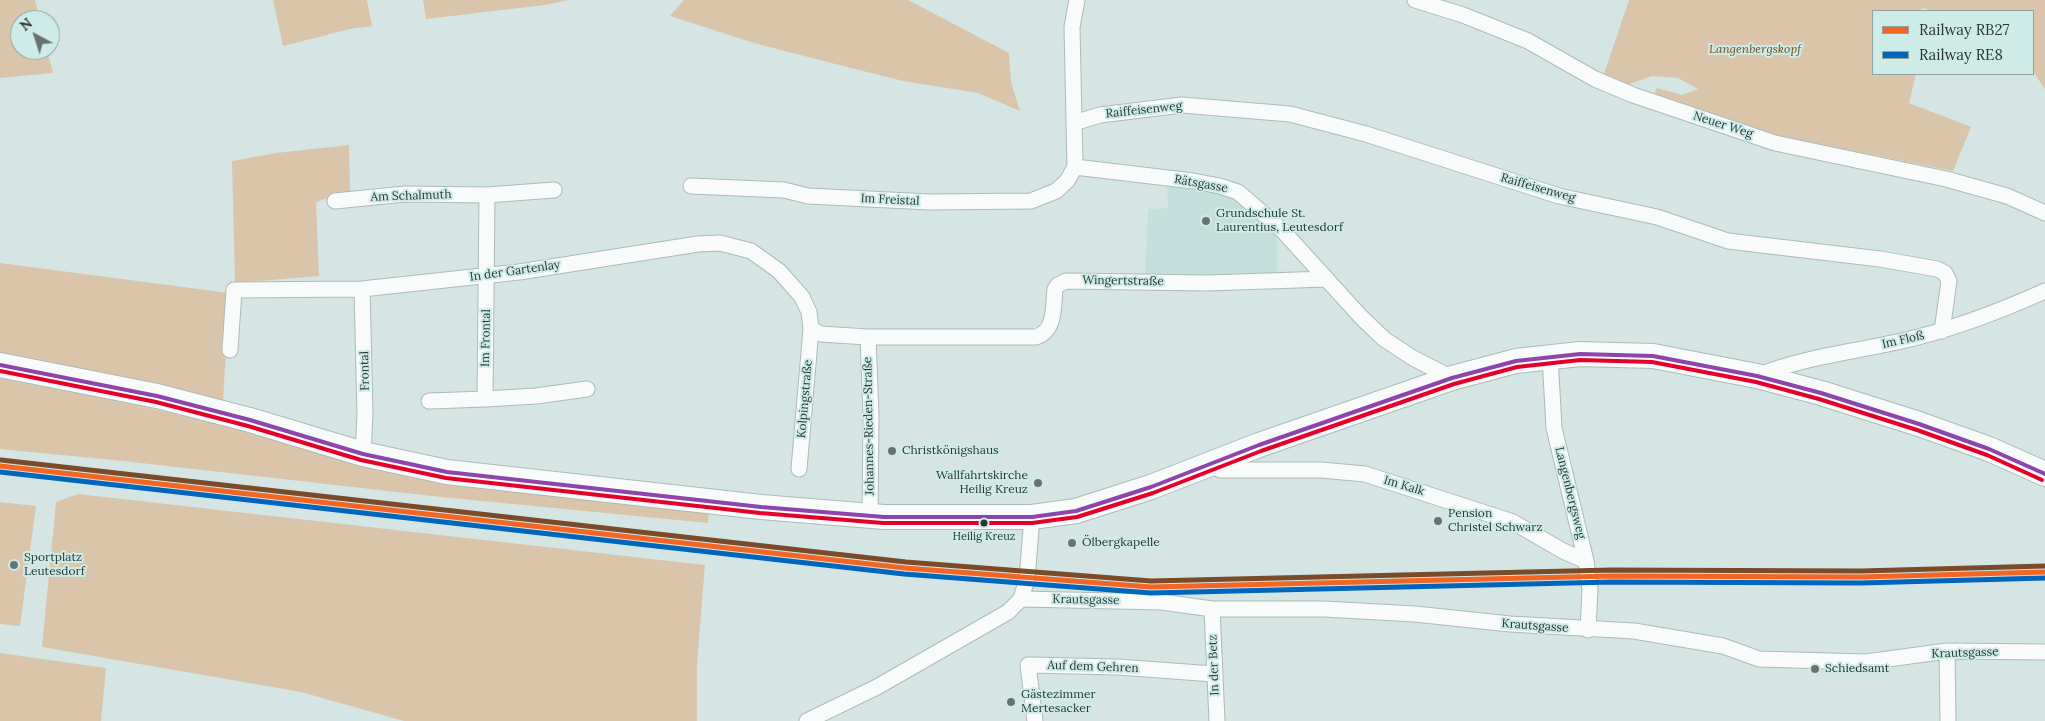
<!DOCTYPE html>
<html>
<head>
<meta charset="utf-8">
<style>
  body { margin:0 }
  #map { position:relative; width:2045px; height:721px; overflow:hidden; background:#d5e5e3; font-family:Lora,serif }
  canvas { display:block }
  .legend { position:absolute; left:1872px; top:10px; width:162px; height:65px; box-sizing:border-box; background:#ceece7; border:1px solid #8ca39f; margin:0; padding:6px 9px; list-style:none; font-size:15px; color:#2a3634 }
  .legend li { display:flex; align-items:center; gap:10px; height:25px }
  .legend b { width:25px; border:1px solid #8ca39f }
  .north { position:absolute; left:10px; top:10px; width:50px; height:50px; box-sizing:border-box; background:#ceece7; border:1px solid #8ca39f; border-radius:50%; rotate:320deg; font-size:14px; font-weight:700; line-height:20px; text-align:center; color:#2a3634 }
  .north::after { content:''; display:block; margin:auto; width:18px; height:22px; background:#667371; clip-path:polygon(50% 0,100% 100%,50% 72%,0 100%) }
</style>
</head>
<body>
<div id="map">
<canvas width="2045" height="721"></canvas>
<ul class="legend">
<li><b style="height:6px;background:#f26522"></b>Railway RB27</li>
<li><b style="height:6px;background:#0065bd"></b>Railway RE8</li>
</ul>
<div class="north">N</div>
</div>
<script>
const c = document.querySelector('canvas').getContext('2d');
c.lineJoin = 'round';
function fillPath(path, color) {
  c.fillStyle = color;
  c.fill(path, 'evenodd');
}
function strokePath(path, color, width, dash) {
  c.strokeStyle = color;
  c.lineWidth = width;
  c.lineCap = dash ? 'butt' : 'round';
  c.setLineDash(dash || []);
  c.stroke(path);
}
function write(font, color, halo, rows, align = 'center') {
  c.font = font + ' Lora,serif';
  c.lineWidth = 4;
  c.setLineDash([]);
  c.textBaseline = 'middle';
  c.strokeStyle = halo;
  c.fillStyle = color;
  for (const [text, x, y, turn = 0] of rows) {
    c.save();
    c.translate(x, y);
    c.rotate((+turn || 0) * Math.PI / 180);
    c.textAlign = isNaN(turn) ? turn : align;
    if (halo) c.strokeText(text, 0, 0);
    c.fillText(text, 0, 0);
    c.restore();
  }
}
fillPath(new Path2D(`
  M1167,181l69,15 41,36v42l-132,4 3,-69 20,-1z`), '#c4e0dc');
fillPath(new Path2D(`
  M0,0h35l5,20h-20v30h27l6,23 -53,5z
  M273,0h94l5,26 -22,3 -67,17z
  M423,0h145l-23,5 -119,14z
  M684,0h224l101,53 2,29 9,29 -42,-18 -75,-12 -64,-16 -85,-22 -84,-27z
  M1629,0h416v89l-11,-16v-62h-99l-13,-3v3h-48v63h42l-7,29 62,24 -18,44 -193,-39 -106,-37 3,-7 25,7 16,-6 -20,-11 -26,-2 -25,9 -23,-11z
  M349,145l1,46 -34,11 3,74 -84,7 -3,-122 44,-8z
  M0,263l229,30 -6,109 -223,-49z
  M0,375l194,43 168,45 347,49 -1,11 -267,-26 -318,-36 -123,-12z
  M78,494l627,71 -8,97v59h-293l-103,-29 -259,-45 14,-145z
  M0,502l36,4 -16,120 -20,-2z
  M0,653l106,15 -5,53h-101z`), '#dac5ab');
const minor = new Path2D(`
  M1415,0l48,15 65,26 67,38 38,16 142,48 171,36 61,17 38,17
  M1074,123l26,-8 82,-10 108,9 76,20 193,62 98,21 71,24 152,18 57,10 8,4 4,8 -7,50
  M1075,167l118,14 27,5 18,6 44,38 79,87 23,22 29,19 39,20
  M1075,167l-3,-140 5,-27
  M691,186l93,4 24,6 122,6 101,-1 25,-10 11,-10 8,-14
  M487,195l67,-5
  M335,201l70,-7 82,1 -2,204 51,-3 51,-7
  M362,289l3,125 -2,40
  M811,329l10,5 47,3h168c20,-6 17,-31 19,-48l3,-4 8,-4 142,2 118,-4
  M868,337l3,78 -1,101
  M230,350l4,-60 128,-1 157,-17 179,-28 22,-1 31,8 28,20 23,26 7,15 2,17 -12,140
  M1550,356l4,72 32,133 4,28 -2,41
  M1757,376c46,-19 97,-24 144,-35 51,-11 97,-29 144,-50
  M429,401l56,-2
  M1211,466l10,4h100l44,4 148,48 50,29 23,10
  M1021,599l141,3 50,7h112l91,5 95,10 124,7 89,15 36,13 107,3 81,-11 98,1
  M1212,609l5,112
  M1947,651l1,70
  M807,721l70,-34 131,-75 13,-13 6,-20 5,-62
  M1035,721l-7,-56 90,2 96,7`);
const primary = new Path2D(`
  M0,365l157,31 93,24 113,34 84,18 314,35 123,10h148l44,-6 75,-24 108,-42 193,-67 64,-17 64,-7 73,2 104,20 64,17 98,31 70,25 56,25`);
strokePath(minor, '#adbab8', 17);
strokePath(primary, '#adbab8', 26);
strokePath(minor, '#f9fbfb', 15);
strokePath(primary, '#f9fbfb', 24);
strokePath(new Path2D(`
  M0,365l157,31 93,24 113,34 84,18 314,35 123,10h148l44,-6 75,-24 108,-42 193,-67 64,-17 64,-7 73,2 104,20 64,17 98,31 70,25 56,25`), '#8e44ad', 4);
strokePath(new Path2D(`
  M0,371l156,31 92,24 113,34 85,18 314,35 123,10h149l45,-6 76,-24 108,-42 193,-67 63,-17 63,-7 72,2 104,20 63,17 98,31 70,25 55,25`), '#e4002b', 4);
strokePath(new Path2D(`
  M0,466l905,102 246,19 461,-11 249,1 184,-5`), '#f26522', 5);
strokePath(new Path2D(`
  M0,472l904,102 247,19 461,-11 249,1 184,-5`), '#0065bd', 5);
strokePath(new Path2D(`
  M1,460l905,102 245,19 461,-11 249,1 184,-5`), '#7a4b2a', 5);
for (const [x, y, r, color] of [
  [1206,221,5,"#667371"],
  [892,451,5,"#667371"],
  [1038,483,5,"#667371"],
  [1438,521,5,"#667371"],
  [984,523,4.5,"#2a3634"],
  [1072,543,5,"#667371"],
  [14,565,5,"#667371"],
  [1815,669,5,"#667371"],
  [1011,702,5,"#667371"]
]) {
  const dot = new Path2D();
  dot.arc(x, y, r, 0, 2 * Math.PI);
  c.fillStyle = color;
  c.fill(dot);
  strokePath(dot, '#ceece7', 2);
}
write('11px', '#2a3634', '#ceece7', [
  ["Heilig Kreuz",984,537]
]);
write('italic 12px', '#76481b', '#ceece7', [
  ["Langenbergskopf",1755,50]
]);
write('12px', '#2a3634', '#ceece7', [
  ["Raiffeisenweg",1144,110,-6],
  ["Neuer Weg",1723,125,18],
  ["Rätsgasse",1201,184,10],
  ["Raiffeisenweg",1538,188,16],
  ["Am Schalmuth",411,196,-2],
  ["Im Freistal",890,200,3],
  ["In der Gartenlay",515,271,-8],
  ["Wingertstraße",1123,281,1],
  ["Im Frontal",486,338,-89],
  ["Im Floß",1903,340,-13],
  ["Frontal",365,371,-91],
  ["Kolpingstraße",805,399,-85],
  ["Johannes-Rieden-Straße",869,426,-91],
  ["Im Kalk",1404,486,17],
  ["Langenbergsweg",1570,493,76],
  ["Krautsgasse",1086,600,1],
  ["Krautsgasse",1535,626,4],
  ["Krautsgasse",1965,653,-2],
  ["In der Betz",1214,665,-92],
  ["Auf dem Gehren",1093,667,2]
]);
write('12px', '#2a3634', '#ceece7', [
  ["Grundschule St.",1216,214],
  ["Laurentius, Leutesdorf",1216,228],
  ["Christkönigshaus",902,451],
  ["Wallfahrtskirche",1028,476,"right"],
  ["Heilig Kreuz",1028,490,"right"],
  ["Pension",1448,514],
  ["Christel Schwarz",1448,528],
  ["Ölbergkapelle",1082,543],
  ["Sportplatz",24,558],
  ["Leutesdorf",24,572],
  ["Schiedsamt",1825,669],
  ["Gästezimmer",1021,695],
  ["Mertesacker",1021,709]
], 'left');
</script>
</body>
</html>
